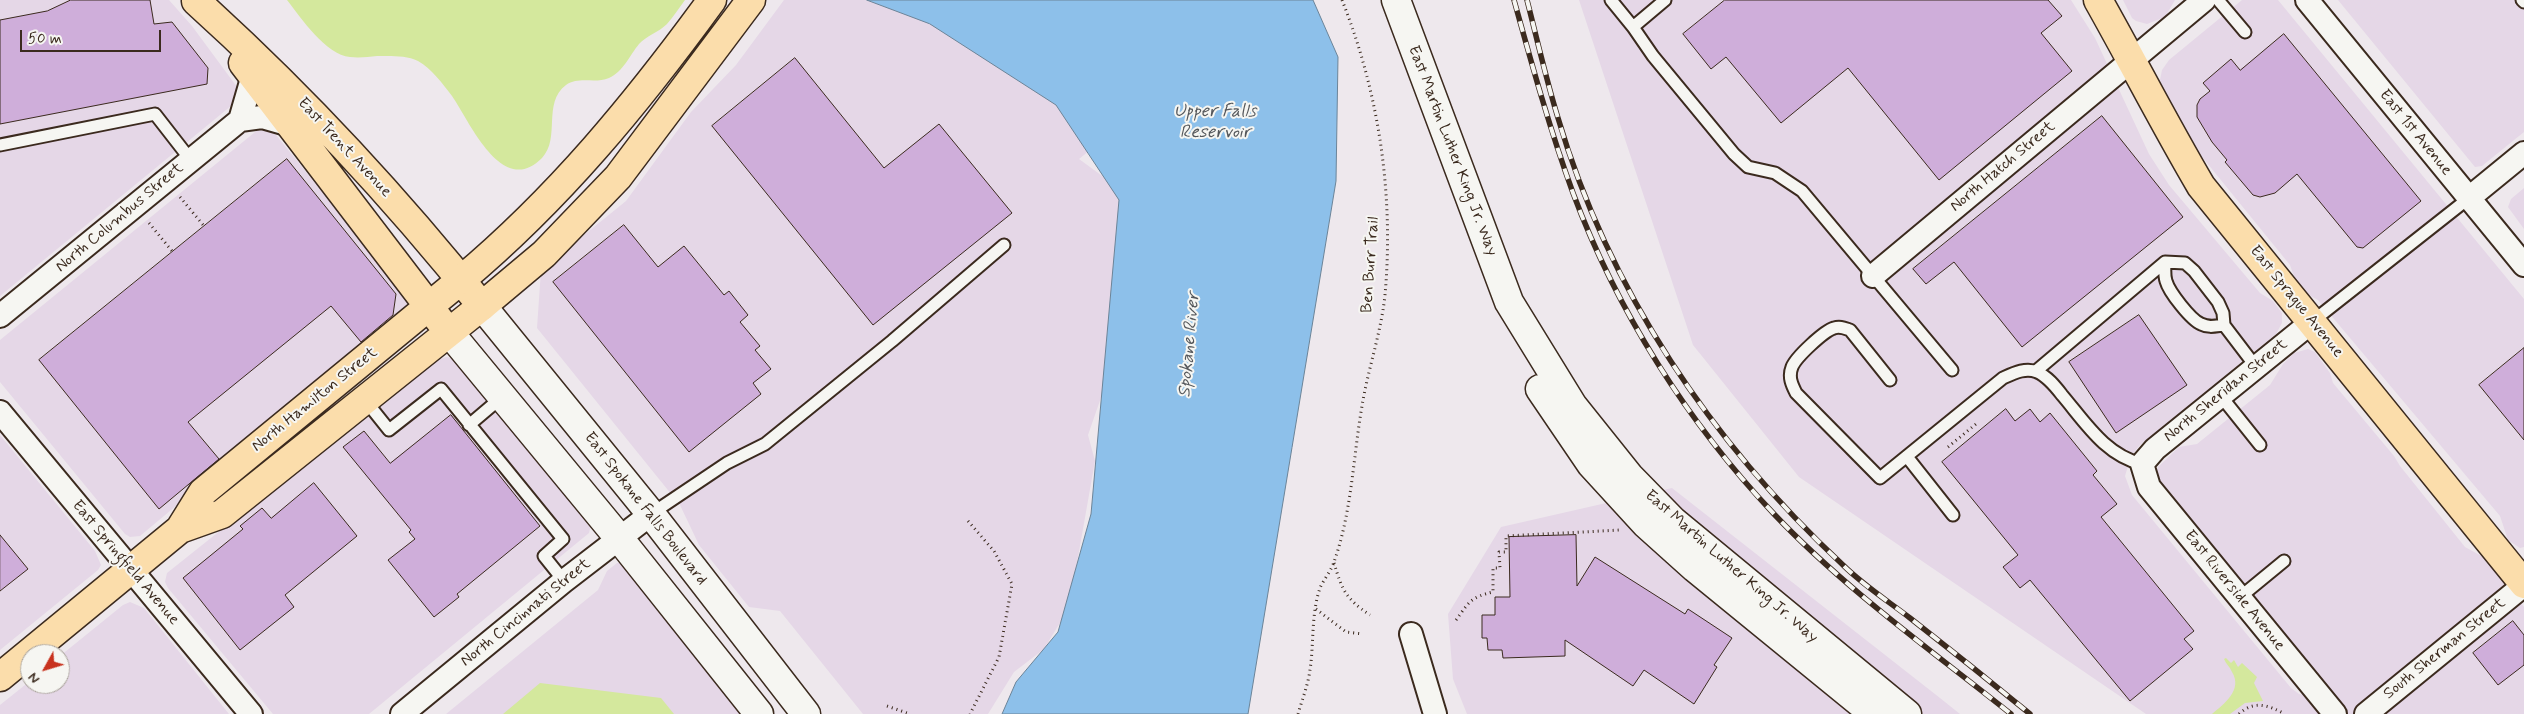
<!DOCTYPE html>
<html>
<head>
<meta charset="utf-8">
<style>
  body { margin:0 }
  #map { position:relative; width:2524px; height:714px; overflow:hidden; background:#eee8ed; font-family:Mynerve,sans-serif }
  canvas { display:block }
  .north { position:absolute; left:20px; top:644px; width:50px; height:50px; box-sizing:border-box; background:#f6f6f2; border:1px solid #aba49d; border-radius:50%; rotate:231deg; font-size:14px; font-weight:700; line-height:20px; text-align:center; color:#3b2a1e }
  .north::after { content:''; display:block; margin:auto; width:18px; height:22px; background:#c8321e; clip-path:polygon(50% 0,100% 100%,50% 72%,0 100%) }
  .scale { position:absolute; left:20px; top:30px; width:141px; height:22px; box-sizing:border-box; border:2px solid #3b2a1e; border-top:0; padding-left:6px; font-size:15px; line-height:18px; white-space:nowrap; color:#3b2a1e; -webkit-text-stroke:4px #f6f6f2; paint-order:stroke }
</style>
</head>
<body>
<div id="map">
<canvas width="2524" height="714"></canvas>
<div class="north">N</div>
<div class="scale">50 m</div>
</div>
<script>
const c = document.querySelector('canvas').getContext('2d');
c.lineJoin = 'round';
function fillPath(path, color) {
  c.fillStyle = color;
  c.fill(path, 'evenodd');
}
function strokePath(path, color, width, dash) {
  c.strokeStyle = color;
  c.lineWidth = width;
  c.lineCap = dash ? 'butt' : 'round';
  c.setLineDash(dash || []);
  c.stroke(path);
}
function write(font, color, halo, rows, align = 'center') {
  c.font = font + ' Mynerve,sans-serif';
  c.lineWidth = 4;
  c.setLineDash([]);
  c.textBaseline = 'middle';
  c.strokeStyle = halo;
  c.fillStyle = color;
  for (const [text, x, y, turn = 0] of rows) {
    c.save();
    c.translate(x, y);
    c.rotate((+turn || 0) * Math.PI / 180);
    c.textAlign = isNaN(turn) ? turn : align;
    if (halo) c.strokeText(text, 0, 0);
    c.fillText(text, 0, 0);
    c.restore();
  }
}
fillPath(new Path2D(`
  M0,0h169l23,26 48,65 -3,10 -237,195z
  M784,0h438l11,34 -154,125 26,19 19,26 -19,182 -17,49 7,26 -26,147 -25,41 -30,23 -26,42h-125l-83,-103 -31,-4 -50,-62 -19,-40 -143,-177 4,-58 85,-69 65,-89 45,-47z
  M1579,0h492l24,38 54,116 20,31 91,108 13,8 9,12v10l-6,11 -136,111 -9,11 -6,20 7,19 159,193 8,6 12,2 11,16 19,-10 -184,-225 -1,-4 2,-6 21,-20 18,-3 73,-59 13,-21 11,-11 14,-4 7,3 15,21 3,10 61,73 6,10 65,81 20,11 39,49v107h-378l-347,-237 -106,-132z
  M2123,0h52l-10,17 -18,7 -11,-3 -4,-3z
  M2242,0h36l246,299v248l-4,1 -12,-8 -8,-24 -182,-216 -13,-7 -9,-11 -6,-17 -96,-118 -30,-55 -4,-12 2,-10 7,-10z
  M2338,0h186v132l-42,34 -7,1z
  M260,128l11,1 132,161 5,10 -1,6 -9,14 -258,216 -10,1 -5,-3 -125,-152v-42z
  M2524,188v41l-16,-22 3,-8z
  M447,357l8,2 136,166 -2,8 -220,181h-96l-105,-126 -3,-6 2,-9 266,-212z
  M0,435l95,116 6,14 -3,5 -98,80z
  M1672,488l268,210 20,16h-493l-14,-35 -5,-65 53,-87z
  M617,563h5l125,151h-301l152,-124 9,-19z
  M130,602l14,6 85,106h-229v-9l30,-24v3h30v-28l63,-51z`), '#e5d7e7');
fillPath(new Path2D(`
  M287,0h398c-6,8 -12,17 -18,24 -8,8 -21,12 -28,20 -9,11 -16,28 -30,34 -14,6 -30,-2 -43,7 -24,18 -5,53 -24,73 -40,41 -73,-38 -90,-62 -10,-13 -20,-27 -34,-35 -12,-6 -28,-5 -41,-5 -9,1 -18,2 -27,1 -24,-2 -49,-39 -63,-57z
  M2226,658l5,5 3,-3 4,7 4,-4 15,14 -3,6 9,18 -18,2 -15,11h-18c12,-10 31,-24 20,-42 -2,-5 -6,-8 -8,-13z
  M540,683l121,15 13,16h-171z`), '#d4e89d');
const water = new Path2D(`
  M867,0h446l25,57 -2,124 -88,533h-246l14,-32 42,-50 33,-118 28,-314 -63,-95 -126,-81z`);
fillPath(water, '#8dc0ea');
strokePath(water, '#6c8498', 1);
const building = new Path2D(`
  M71,0h79l4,24 18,-2 36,46 -1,16 -207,40v-104l47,-9z
  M1725,0h323l14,16 -21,17 31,38 -133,109 -91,-112 -67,55 -55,-66 -15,12 -28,-35z
  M2284,34l137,167 -58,47 -6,-1 -60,-73 -22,19 -15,4 -7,-2 -28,-33 2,-2 -15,-18 -15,-25v-12l3,-6 10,-8 -7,-8 28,-24 9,11z
  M795,58l89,110 55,-44 73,89 -139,112 -161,-199z
  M2102,116l81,101 -161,130 -68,-85 -28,22 -13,-15z
  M287,159l109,135 -3,21 -32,27 -30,-36 -143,116 31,37 -60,50 -120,-149z
  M624,225l34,42 26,-21 40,49 5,-4 19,24 -8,7 20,24 -5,4 16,19 -18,14 8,11 -72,58 -136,-170z
  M2139,315l48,70 -71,48 -47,-71z
  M2524,348v92l-45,-55z
  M2006,409l9,12 15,-12 10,13 10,-9 47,58 -4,4 24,29 -16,13 93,114 -10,8 9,10 -63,52 -100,-121 -10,8 -17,-21 15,-12 -76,-93z
  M451,415l89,111 -83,68 2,3 -25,20 -46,-57 27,-21 -6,-7 2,-2 -68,-83 21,-16 26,32z
  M314,483l43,53 -72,59 9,12 -54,43 -57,-72 60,-49 -3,-3 22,-18 9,10z
  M0,535l28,34 -28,22z
  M1576,535l1,51 18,-29 90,57 3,-5 44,29 -18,27 3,2 -23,37 -50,-34 -11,16 -68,-46v16l-62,2 -1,-8h-14l-1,-12h-5v-23h13v-18h15l-1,-60z
  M2513,621l11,14v30l-26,20 -25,-32z`);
fillPath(building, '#cfaeda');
strokePath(building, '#3b2a1e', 1);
const lane = new Path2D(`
  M1611,0l22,27
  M1665,0l-32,27 20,29 81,98 14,13 27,6 27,18 150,179
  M2218,0l27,32
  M2522,0l2,2
  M0,145l155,-31 35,45
  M2165,262c0,6 -1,13 1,19 3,11 25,39 35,43 8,4 14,2 23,1
  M2313,321l156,-123
  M2036,371l129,-109 20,1 9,8 24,31 5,11 1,12 32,42
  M1890,380l-40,-50c-6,-2 -10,-4 -16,-2 -10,3 -38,29 -42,39 -4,10 0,18 4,26l84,85 123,-100c11,-5 23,-11 34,-6 10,4 18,14 25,23 23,27 43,60 80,69
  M2220,395l40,50
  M365,400l24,30 52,-41 122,150 -19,17 20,25
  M469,425l33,-28
  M1908,458l45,57
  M651,514l76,-51 38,-19 127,-103 112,-96
  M2239,598l45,-37`);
const street = new Path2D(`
  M2307,0l217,265
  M240,120l22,-3 28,8
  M2469,198l55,-45
  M1873,276l331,-276
  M0,316l240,-196 13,-45
  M2313,321l-158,128 -13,15 7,23 186,227
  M0,412l251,302
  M1411,634l24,80
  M402,714l162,-133 87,-67
  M2366,714l158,-129`);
const secondary = new Path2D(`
  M1396,0l113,302 64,104 56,70 44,45 234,193
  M482,306l169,208 155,200
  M449,332l170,206 140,176
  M1540,389l51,75 55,60 49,44 179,146`);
const primary = new Path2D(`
  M2098,0c35,62 67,125 103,186l323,398
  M243,63l197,258
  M180,529l42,-15 260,-208c-87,-109 -183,-212 -286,-305
  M0,677l180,-148 23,-37 258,-212`);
const highway = new Path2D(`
  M461,280c98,-82 176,-177 251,-280
  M482,306l62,-52 74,-77 133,-177`);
strokePath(lane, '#3b2a1e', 15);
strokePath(street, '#3b2a1e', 26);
strokePath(secondary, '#3b2a1e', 31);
strokePath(primary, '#3b2a1e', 31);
strokePath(highway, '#3b2a1e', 31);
strokePath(new Path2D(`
  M180,197l24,29
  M149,223l23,28
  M1948,447l28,-23
  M968,521l26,30 18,33 -13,73 -29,57
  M1334,563c8,27 12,36 36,52
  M1316,609l30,23 17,2
  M1456,620c13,-18 15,-23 37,-28v-24h7l-1,-16h7v-16l114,-6
  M887,706l23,8
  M1298,714c4,-14 10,-29 12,-44 4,-26 1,-56 10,-82 4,-9 11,-17 14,-26 18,-51 19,-104 28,-156 6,-37 19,-73 23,-111 9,-100 -6,-202 -43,-295
  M2239,714c15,-14 29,-9 46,0`), '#3b2a1e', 3, [1, 4]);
strokePath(lane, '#f6f6f2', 11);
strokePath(street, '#f6f6f2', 22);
strokePath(secondary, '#f6f6f2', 28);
strokePath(primary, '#fbddab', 28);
strokePath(highway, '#fbddab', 28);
const rail = new Path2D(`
  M1514,0c18,65 36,130 59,193 44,118 115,230 201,321 71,75 157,136 237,200
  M1527,0c10,39 19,79 31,118 51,173 154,325 285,447 20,20 45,36 67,53 41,32 81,64 120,96`);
strokePath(rail, '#3b2a1e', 5.5);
strokePath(rail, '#f6f6f2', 4, [11]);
write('16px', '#3b2a1e', '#f6f6f2', [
  ["East 1st Avenue",2415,133,51],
  ["East Trent Avenue",344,148,47],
  ["East Martin Luther King Jr. Way",1452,151,69],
  ["North Hatch Street",2003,167,-40],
  ["North Columbus Street",120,218,-40],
  ["Ben Burr Trail",1371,265,-86],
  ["East Sprague Avenue",2296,302,51],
  ["North Sheridan Street",2226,391,-39],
  ["North Hamilton Street",315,400,-39],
  ["East Spokane Falls Boulevard",645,509,52],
  ["East Springfield Avenue",125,563,50],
  ["East Martin Luther King Jr. Way",1731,567,41],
  ["East Riverside Avenue",2234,591,51],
  ["North Cincinnati Street",526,613,-39],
  ["South Sherman Street",2445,649,-39]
]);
write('italic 18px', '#54575b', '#f6f6f2', [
  ["Upper Falls",1215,112],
  ["Reservoir",1215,133],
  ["Spokane River",1190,345,-85]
]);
</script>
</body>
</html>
